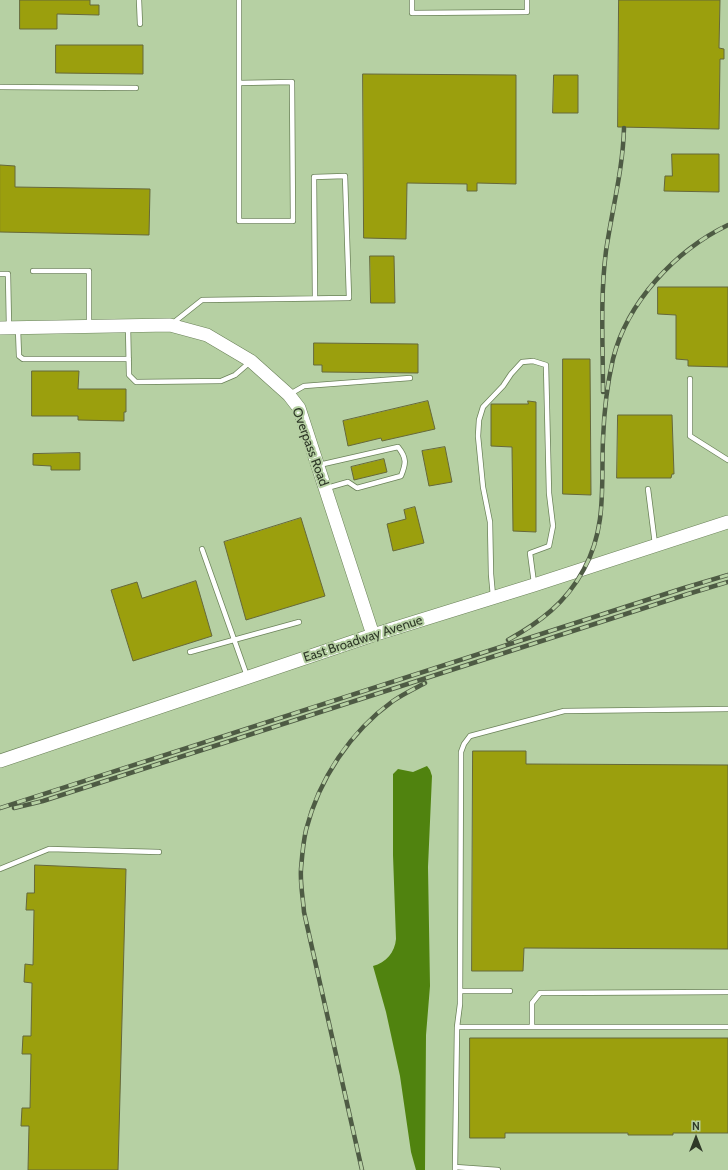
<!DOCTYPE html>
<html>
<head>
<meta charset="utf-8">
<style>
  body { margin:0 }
  #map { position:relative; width:728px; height:1170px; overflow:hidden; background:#b6d0a3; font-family:Cabin,sans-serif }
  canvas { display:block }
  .north { position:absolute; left:676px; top:1118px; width:40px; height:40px; -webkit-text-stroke:3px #b6d0a3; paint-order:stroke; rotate:0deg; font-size:11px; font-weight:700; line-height:16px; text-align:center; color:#2f3928 }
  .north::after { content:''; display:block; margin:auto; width:14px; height:18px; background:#2f3928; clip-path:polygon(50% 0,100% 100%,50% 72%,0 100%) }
</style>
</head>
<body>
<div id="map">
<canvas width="728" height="1170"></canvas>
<div class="north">N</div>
</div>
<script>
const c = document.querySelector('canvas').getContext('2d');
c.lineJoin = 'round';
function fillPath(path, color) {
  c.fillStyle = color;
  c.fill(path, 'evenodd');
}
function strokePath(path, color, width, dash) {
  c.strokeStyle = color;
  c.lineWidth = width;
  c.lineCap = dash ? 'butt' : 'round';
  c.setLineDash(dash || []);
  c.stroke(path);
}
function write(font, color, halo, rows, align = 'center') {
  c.font = font + ' Cabin,sans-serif';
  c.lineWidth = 4;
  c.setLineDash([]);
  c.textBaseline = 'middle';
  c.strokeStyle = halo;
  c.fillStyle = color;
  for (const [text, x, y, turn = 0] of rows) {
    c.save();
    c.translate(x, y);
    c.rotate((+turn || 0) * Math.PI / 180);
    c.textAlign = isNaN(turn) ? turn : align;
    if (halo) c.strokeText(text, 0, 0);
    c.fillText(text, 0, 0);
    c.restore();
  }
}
fillPath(new Path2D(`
  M427,766l3,4 2,6 -4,91 2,119 -4,49 -1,135h-9l-5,-18 -11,-76 -14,-64 -13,-46c13,-3 22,-14 23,-27l-3,-84v-81l5,-5 15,3z`), '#50830f');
const building = new Path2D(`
  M20,0h70v5h9v10l-42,-1v15h-37z
  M619,0h101l-1,48 5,1v10h-4l-1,70 -101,-2z
  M56,45h87v29l-87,-1z
  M363,74l153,1v109l-39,-1v8h-10v-7l-60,-1 -1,56 -42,-1z
  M554,75h24v38h-25z
  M672,154h47v38l-55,-1 1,-15h7z
  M0,165l15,1v21l135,2 -1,46 -149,-3z
  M370,256h24l1,47h-24z
  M658,287h70v80l-40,-1v-6l-12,-1v-44l-18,-1z
  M314,343l104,1v29l-96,-1v-7h-8z
  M563,359h27l1,136 -28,-1z
  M32,371h47l-1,18h48v23h-2v9l-46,-1v-4h-46z
  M428,401l7,28 -53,12 -1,-3 -33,8 -5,-25z
  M528,401l8,1v130l-23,-1 -1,-84 -21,-1v-42h37z
  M618,415h54l2,59h-2l-1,4h-54z
  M445,447l7,35 -23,4 -7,-35z
  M80,453v17h-29v-4l-18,-1v-11z
  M384,459l3,13 -33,8 -3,-13z
  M415,507l9,36 -31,8 -6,-27 19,-5 -2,-9z
  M301,518l24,78 -79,24 -22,-78z
  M196,581l16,55 -79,25 -22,-71 26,-8 5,16z
  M473,751h53v13l202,1v184l-204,-1 -1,23h-51z
  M35,865l91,4 -8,301h-90l1,-44h-8l1,-18h8l1,-54h-9l1,-18h8l1,-53 -8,-1 1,-18 8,1 1,-55h-8l1,-17h7z
  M470,1038h258v95h-55v2h-45v-2h-123v5h-35z`);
fillPath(building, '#9b9f0d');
strokePath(building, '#65683b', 1);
const service = new Path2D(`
  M139,0l1,24
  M239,0v221h54l-1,-139 -53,1
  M412,0v13l115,-1v-12
  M0,87l136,1
  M33,271h56v54
  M0,274h8l1,52
  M173,323l29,-23 147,-2 -4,-122 -31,1 1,121
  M128,326l1,49 7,7 85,-1 14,-6 15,-13
  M18,329l1,27 4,3h106
  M690,379v57l38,24
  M290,394l14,-8 106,-8
  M319,465l79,-18c9,11 8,17 3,29l-44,12 -9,-6 -21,6
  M648,489l7,55
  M202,549l45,127
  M493,596l-2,-22 -1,-52 -7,-35 -5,-51 1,-16 4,-13 20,-21 8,-12 11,-12 11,-1 13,4 3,128 4,33 -4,20 -19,7 4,30
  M190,652l109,-30
  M0,869l49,-20 110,3
  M460,991h50
  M457,1027h271
  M532,1027v-24l8,-10 188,-1
  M455,1167l43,3
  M455,1170l2,-143 3,-23 1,-252 3,-8 6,-8 94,-25 164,-2`);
const secondary = new Path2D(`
  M0,328l170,-3 37,10 44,26 38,34 10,13 74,227
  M0,761l373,-126 161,-50 194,-63`);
strokePath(service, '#6b8259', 6);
strokePath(secondary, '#6b8259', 14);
strokePath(service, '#fff', 4.5);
strokePath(secondary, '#fff', 13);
const rail = new Path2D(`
  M603,392c0,-47 -3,-94 3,-141 6,-41 17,-82 18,-123
  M508,640c32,-18 58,-37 76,-71 23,-42 17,-84 19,-130 1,-26 4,-54 10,-80 14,-57 63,-109 115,-134
  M0,808l684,-220 44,-13
  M14,808l29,-7 645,-207 40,-12
  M362,1170l-58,-258c-1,-14 -4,-29 -3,-43 1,-12 2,-26 5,-39 13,-51 44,-98 87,-129 10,-7 21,-12 32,-18`);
strokePath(rail, '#4e5b44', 4.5);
strokePath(rail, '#b6d0a3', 3, [9]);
write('13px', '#2f3928', '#b6d0a3', [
  ["Overpass Road",310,447,70],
  ["East Broadway Avenue",363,639,-18]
]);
</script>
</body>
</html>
